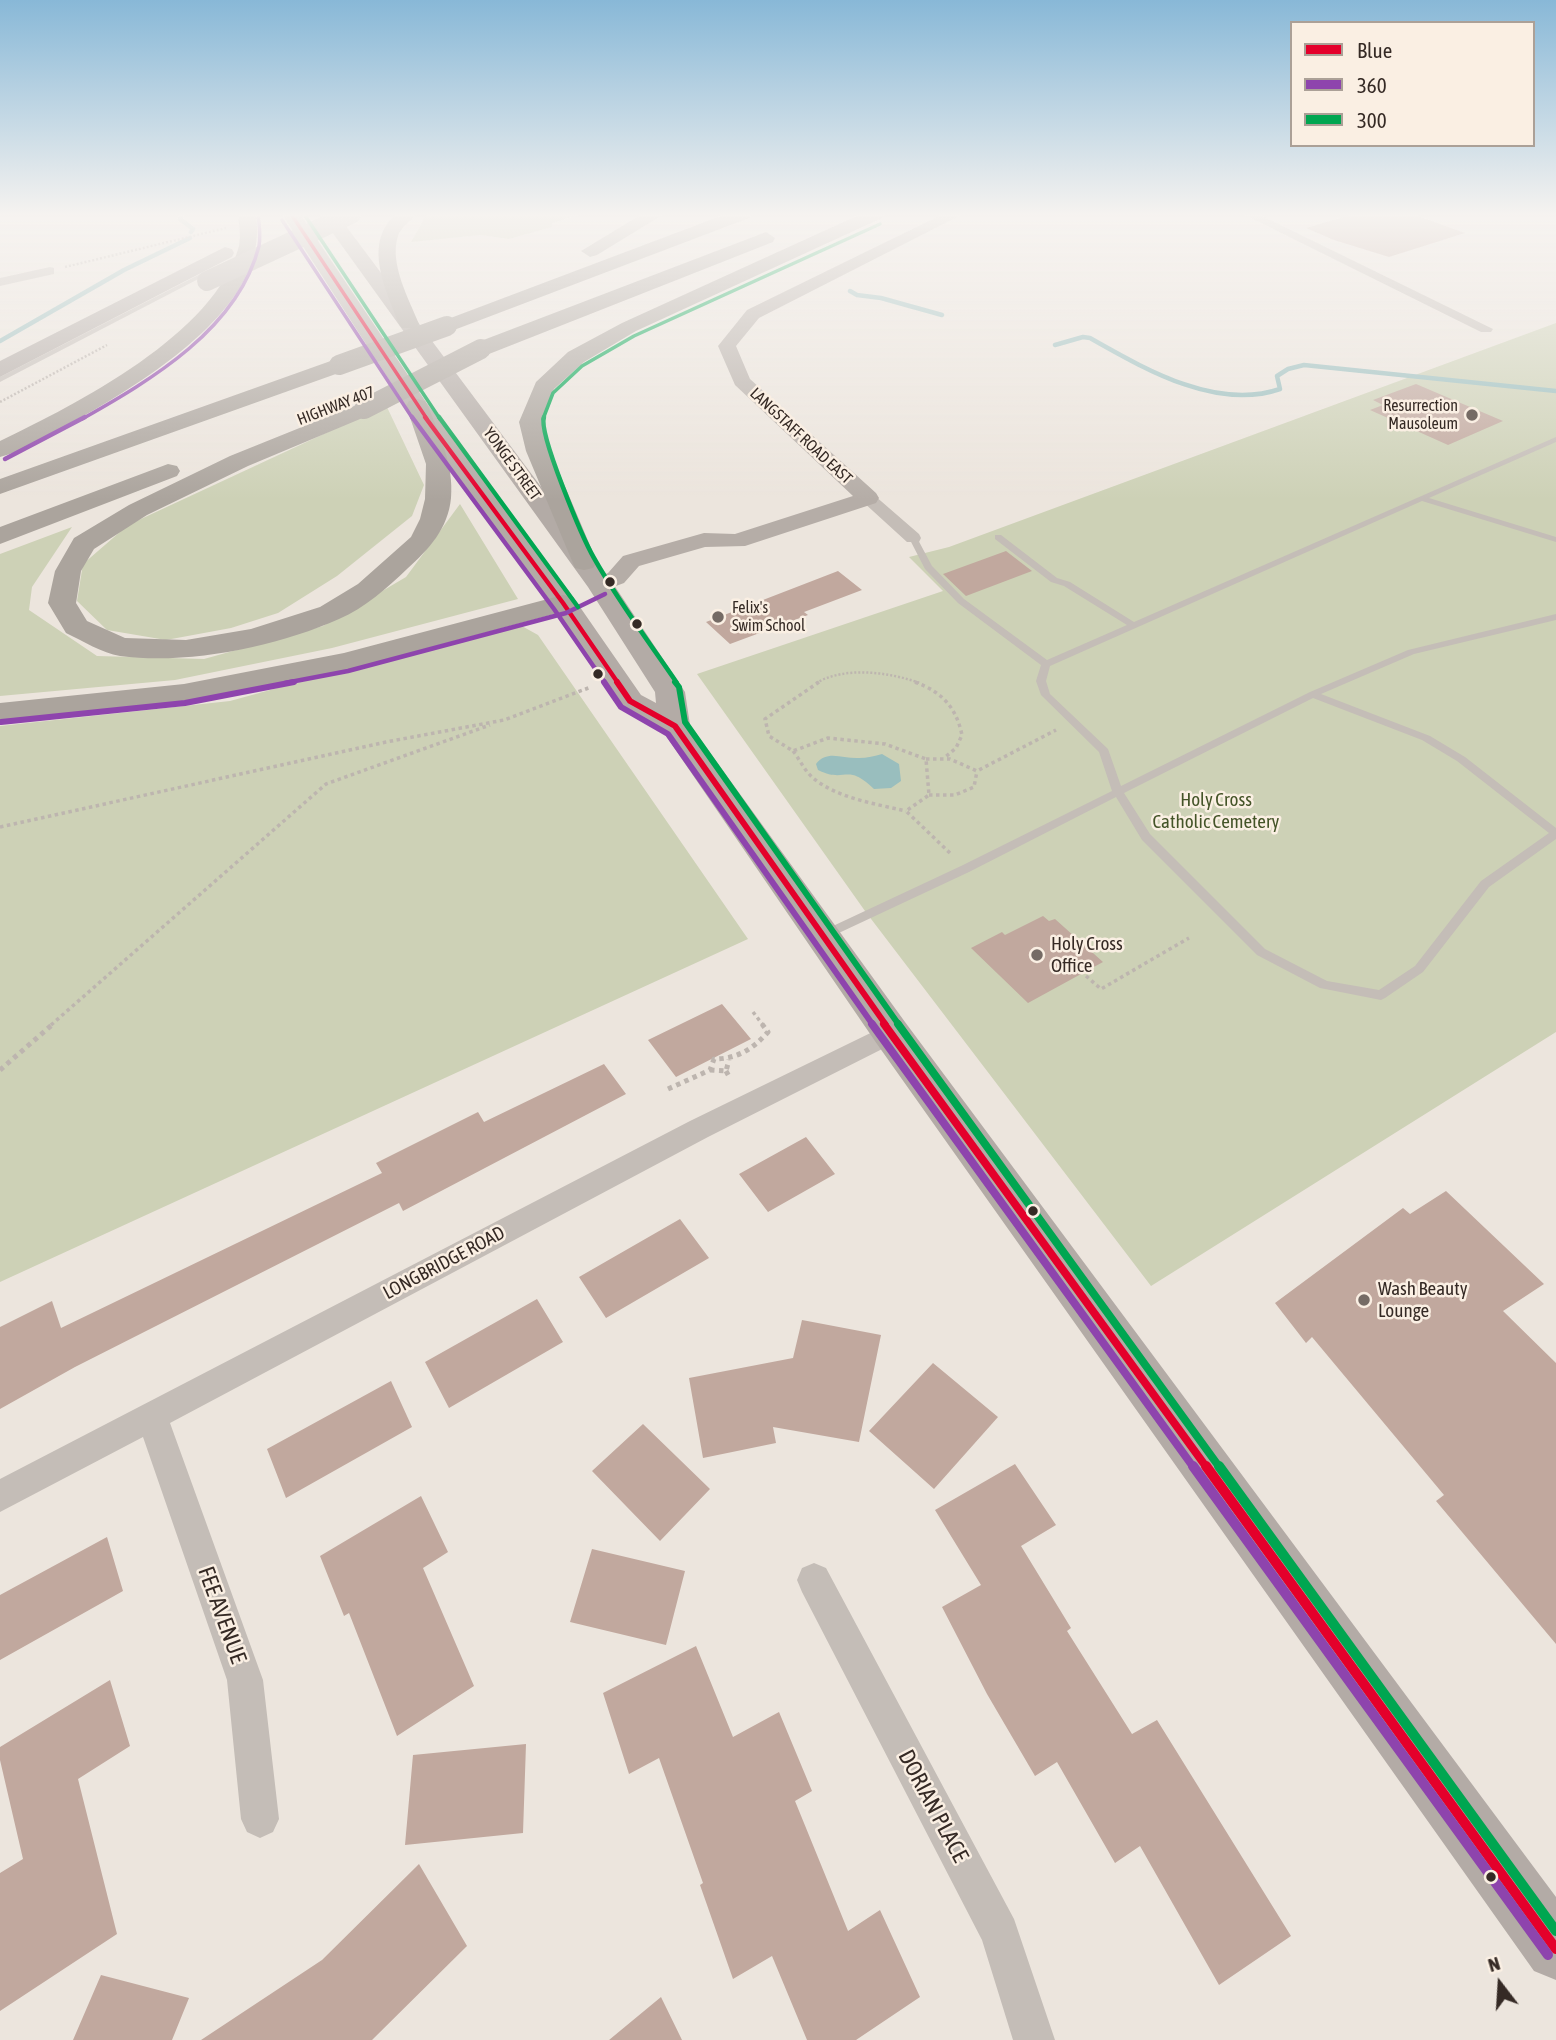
<!DOCTYPE html>
<html>
<head>
<meta charset="utf-8">
<style>
  body { margin:0 }
  #map { position:relative; width:1556px; height:2040px; overflow:hidden; background:#ece5dd; font-family:"Asap Condensed",sans-serif }
  canvas { display:block }
  .legend { position:absolute; left:1290px; top:21px; width:245px; height:126px; box-sizing:border-box; background:#faefe3; border:2px solid #aba097; margin:0; padding:9px 12px; list-style:none; font-size:21px; color:#352a25 }
  .legend li { display:flex; align-items:center; gap:14px; height:35px }
  .legend b { width:35px; border:2px solid #aba097 }
  .north { position:absolute; left:1465px; top:1949px; width:70px; height:70px; -webkit-text-stroke:5px #faefe3; paint-order:stroke; rotate:343deg; font-size:19px; font-weight:700; line-height:28px; text-align:center; color:#352a25 }
  .north::after { content:''; display:block; margin:auto; width:24px; height:32px; background:#352a25; clip-path:polygon(50% 0,100% 100%,50% 72%,0 100%) }
</style>
</head>
<body>
<div id="map">
<canvas width="1556" height="2040"></canvas>
<ul class="legend">
<li><b style="height:9px;background:#e4002b"></b>Blue</li>
<li><b style="height:9px;background:#8e44ad"></b>360</li>
<li><b style="height:9px;background:#00a651"></b>300</li>
</ul>
<div class="north">N</div>
</div>
<script>
const c = document.querySelector('canvas').getContext('2d');
c.lineJoin = 'round';
function fillPath(path, color) {
  c.fillStyle = color;
  c.fill(path, 'evenodd');
}
function strokePath(path, color, width, dash) {
  c.strokeStyle = color;
  c.lineWidth = width;
  c.lineCap = dash ? 'butt' : 'round';
  c.setLineDash(dash || []);
  c.stroke(path);
}
function write(font, color, halo, rows, align = 'center') {
  c.font = font + ' "Asap Condensed",sans-serif';
  c.lineWidth = 5;
  c.setLineDash([]);
  c.textBaseline = 'middle';
  c.strokeStyle = halo;
  c.fillStyle = color;
  for (const [text, x, y, turn = 0] of rows) {
    c.save();
    c.translate(x, y);
    c.rotate((+turn || 0) * Math.PI / 180);
    c.textAlign = isNaN(turn) ? turn : align;
    if (halo) c.strokeText(text, 0, 0);
    c.fillText(text, 0, 0);
    c.restore();
  }
}
fillPath(new Path2D(`
  M427,214h154l-29,9v4l-43,12 -28,-4 -70,7z
  M1556,323v709l-405,254 -286,-375 -168,-237 246,-83 -34,-34 40,-10z
  M386,405l38,80 -12,31 -75,60 -59,37 -47,15 -65,12 -59,-10 -30,-29 6,-37 45,-39z
  M460,504l58,95 -186,49 -157,32 -175,16v-142l72,-27 -40,60 -3,23 68,46 107,3 119,-33 83,-49z
  M520,625l18,10 210,304 -748,343v-556l230,-25 263,-72z`), '#cdd1b6');
fillPath(new Path2D(`
  M882,754l17,10 2,17 -10,7 -17,1c-28,-27 -28,-5 -56,-19l-2,-6c11,-15 27,-5 43,-6 8,0 16,-2 23,-4z`), '#99bebe');
strokePath(new Path2D(`
  M182,214l-2,5 13,10 -2,3
  M850,291l7,4 24,3 61,17
  M0,341l124,-71 66,-32
  M1055,345l28,-8 7,1c55,31 126,73 190,51l-3,-13 11,-7 16,-4 252,26`), '#99bebe', 4.5);
fillPath(new Path2D(`
  M1354,214h58l53,19 -76,24 -55,-17 -28,-12z
  M1416,384l87,37 -55,24 -78,-35 13,-5 -10,-5z
  M1006,551l26,20 -66,25 -23,-22z
  M838,571l24,19 -58,22 4,3 -78,29 -24,-22z
  M1043,916l6,5 6,-2 48,43 -75,41 -57,-55 31,-16 3,3z
  M722,1004l29,35 -75,38 -28,-37z
  M604,1064l22,30 -223,117 -4,-8 -324,164 -75,42v-82l52,-26 9,27 321,-155 -6,-10 102,-51 6,10z
  M806,1137l29,37 -67,38 -29,-38z
  M1446,1191l98,93 -41,27 53,52v281l-120,-143 8,-6 -132,-158 -6,6 -31,-40 128,-95 7,6z
  M680,1219l29,39 -103,60 -27,-41z
  M537,1299l26,43 -114,66 -24,-46z
  M802,1320l79,15 -22,107 -86,-15 3,16 -73,15 -14,-80 104,-20z
  M933,1363l65,54 -64,72 -65,-58z
  M391,1381l21,46 -126,71 -19,-49z
  M643,1424l67,65 -50,52 -68,-70z
  M1015,1464l41,61 -35,21 50,82 -4,3 65,103 25,-14 134,216 -72,49 -79,-139 -25,17 -58,-101 -22,14 -48,-82 -45,-87 39,-22 -46,-75z
  M421,1496l27,56 -25,16 51,118 -77,50 -48,-123 -5,3 -24,-60z
  M107,1537l16,54 -123,69v-65z
  M592,1549l93,22 -19,74 -96,-23z
  M696,1646l37,91 46,-25 33,79 -17,10 53,130 32,-21 40,87 -64,43h-49l-35,-84 -39,23 -33,-94 3,-2 -44,-125 -30,16 -26,-81z
  M110,1680l20,66 -52,33 39,155 -117,77v-138l23,-14 -23,-99v-13z
  M526,1744l-3,89 -118,12 8,-90z
  M419,1864l48,82 -95,94h-171l121,-80z
  M101,1975l88,23 -17,42h-99z
  M661,1997l21,43h-73z`), '#c1a89e');
strokePath(new Path2D(`
  M65,267l161,-39
  M0,402l107,-57
  M816,683c30,-17 72,-11 104,0`), '#bdb5af', 2.5, [2, 2]);
strokePath(new Path2D(`
  M819,682l-54,37 4,17 24,15 35,-13 57,6 41,15 3,36 -23,16 46,44
  M915,682c27,10 41,25 47,53l-6,13 -12,10
  M793,751c7,9 11,19 20,27 24,20 63,26 93,33
  M926,759h24l27,12 79,-41
  M929,795h26l19,-8 3,-16
  M0,827l386,-85 118,-22 87,-33
  M1086,976l15,13 88,-51
  M753,1012l10,13
  M51,1025l275,-241 164,-59`), '#bdb5af', 3.5, [3.5, 3.5]);
strokePath(new Path2D(`
  M0,1070l53,-46
  M710,1070l16,1 3,-11
  M726,1071l4,7
  M668,1089l42,-19 4,-11c23,0 39,-10 54,-27l-6,-8`), '#bdb5af', 5, [4.5, 4.5]);
fillPath(new Path2D(`
  M204,272l2,3 -206,107v-5z
  M1556,437v5l-127,56 127,39v5l-134,-41 -372,165 -4,15 4,13 58,55 13,37 189,-94 98,-42 148,-36v6l-142,34 -93,40 109,42 35,21 91,71v11l-67,48 -66,85 -38,26 -4,2 -61,-12 -63,-33 -115,-115 -26,-43 -147,75 -143,67h-8l-2,-3 2,-3 143,-67 151,-75 -13,-39 -58,-57 -5,-14 5,-16 -83,-62 -33,-34 -16,-31 1,-2h6l16,30 32,33 83,61 80,-35 -63,-39 -13,-4 -56,-43v-4h6l56,43 13,4 64,40zM1313,698l109,42 35,21 92,72 -68,48 -66,85 -36,24 -52,-9 -62,-32 -115,-115 -26,-41z`), '#c4bdb7');
fillPath(new Path2D(`
  M1243,214h15l235,115 -2,3h-10z
  M50,267l4,1v6l-54,12v-8z
  M868,493l6,2 45,39 2,4 -2,4h-12l-45,-41 -2,-3z
  M891,1023l9,3 3,7 -3,7 -192,97 -538,286 93,257 16,139 -6,13 -13,6 -13,-6 -6,-13 -14,-139 -84,-243 -143,75v-33l690,-358z
  M814,1563l12,5 188,351 41,121h-42l-31,-100 -180,-348 -5,-12 5,-12z`), '#c4bdb7');
fillPath(new Path2D(`
  M943,214h20l-204,104 -23,28 14,33 126,114 3,5 -3,5 -131,43 -40,1 -66,19 -15,17 -24,9 -8,-2 -4,-5 4,-5 16,-7 15,-17 81,-23 31,1 118,-38 -118,-111 -17,-39 29,-36z`), '#b5ada7');
fillPath(new Path2D(`
  M282,214h18l126,188 147,195 68,98 15,8 -1,-11 -67,-105 -269,-373h18l273,365 75,113 5,33 215,297 651,875v83l-22,-9 -657,-927 -213,-311 -45,-26 -67,-100 -146,-201z
  M225,247l7,2 2,4 -2,4 -232,120v-16z`), '#b3aba6');
fillPath(new Path2D(`
  M238,214h18c3,23 0,41 -10,62 -30,64 -128,122 -188,154 -18,10 -38,22 -58,27v-16c77,-37 215,-107 239,-195 2,-10 0,-22 -1,-32z
  M396,214h20c-6,8 -15,13 -18,22 -9,28 11,63 21,88l-3,4h-14l-3,-4c-13,-35 -37,-80 -3,-110z
  M642,214h22l-67,41 -7,2 -9,-6z
  M726,214h26l-3,4 -295,112h-14l-3,-4 3,-4z
  M861,214h24l-3,4 -246,113 -52,31 -30,27 -11,33 7,29 47,111 -4,6 -9,2 -9,-2 -49,-117 -7,-29 17,-40 32,-30 54,-29z
  M766,232l9,6 -2,4 -284,112h-16l-3,-5 3,-5z
  M339,358l8,2 3,5 -3,5 -347,124v-15z
  M417,399l8,2 3,5c12,31 26,59 23,92 -3,31 -22,51 -44,71 -20,19 -42,39 -68,50 -63,28 -151,46 -219,37 -18,-3 -37,-15 -54,-23l-18,-30 7,-32 19,-33 55,-33 101,-49 134,-54 8,2 3,5 -3,5 -124,52 -101,49 -53,34 -13,22 -5,32 11,18 38,17 61,2 65,-11 69,-22 38,-23 53,-47 9,-18 5,-20 1,-35 -20,-58 3,-5z
  M168,464l9,2 3,5 -3,5 -177,68v-17z
  M563,595l10,2 4,6 -4,6 -227,61 -162,32 -184,19v-18l184,-19 160,-31z`), '#aba49d');
strokePath(new Path2D(`
  M207,281l144,-67`), '#b3aba6', 20);
strokePath(new Path2D(`
  M339,365l108,-39
  M364,409l117,-60`), '#aba49d', 20);
strokePath(new Path2D(`
  M291,214l136,205`), '#e4002b', 3.5);
strokePath(new Path2D(`
  M425,417l138,186 55,80`), '#e4002b', 4.5);
strokePath(new Path2D(`
  M617,682l13,19 45,25 211,299`), '#e4002b', 6);
strokePath(new Path2D(`
  M884,1024l323,444`), '#e4002b', 8);
strokePath(new Path2D(`
  M1206,1466l350,483`), '#e4002b', 10);
strokePath(new Path2D(`
  M282,220l131,199
  M82,419c69,-39 156,-90 177,-173 2,-10 0,-22 -1,-32`), '#8e44ad', 3.5);
strokePath(new Path2D(`
  M412,417l142,192 51,74
  M5,459l80,-42
  M285,683l63,-12 218,-58 39,-19`), '#8e44ad', 4.5);
strokePath(new Path2D(`
  M604,682l17,25 47,27 205,291
  M1,722l184,-19 109,-21`), '#8e44ad', 6);
strokePath(new Path2D(`
  M872,1024l322,444`), '#8e44ad', 8);
strokePath(new Path2D(`
  M1193,1466l355,489`), '#8e44ad', 10);
strokePath(new Path2D(`
  M304,214l136,205
  M543,419l10,-26 29,-27 52,-30 246,-112`), '#00a651', 3.5);
strokePath(new Path2D(`
  M439,417l139,190
  M544,417c-6,16 39,122 50,141 24,43 55,84 83,125`), '#00a651', 4.5);
strokePath(new Path2D(`
  M675,682l4,5 6,35 214,303`), '#00a651', 6);
strokePath(new Path2D(`
  M898,1024l322,444`), '#00a651', 8);
strokePath(new Path2D(`
  M1219,1466l337,465`), '#00a651', 10);
const sky = c.createLinearGradient(0, 0, 0, 500);
sky.addColorStop(0, '#88b8d7');
sky.addColorStop(0.43, '#f6f3f0');
sky.addColorStop(1, '#f6f3f000');
c.fillStyle = sky;
c.fillRect(0, 0, 1556, 500);
for (const [x, y, r, color] of [
  [1472,415,7,"#756b65"],
  [610,582,6,"#352a25"],
  [718,617,7,"#756b65"],
  [637,624,6,"#352a25"],
  [598,674,6,"#352a25"],
  [1037,955,7,"#756b65"],
  [1033,1211,6,"#352a25"],
  [1364,1300,7,"#756b65"],
  [1491,1877,6,"#352a25"]
]) {
  const dot = new Path2D();
  dot.arc(x, y, r, 0, 2 * Math.PI);
  c.fillStyle = color;
  c.fill(dot);
  strokePath(dot, '#faefe3', 2.5);
}
write('16px', '#352a25', '#faefe3', [
  ["HIGHWAY 407",336,406,-21],
  ["LANGSTAFF ROAD EAST",801,436,43],
  ["YONGE STREET",512,464,54]
]);
write('16px', '#352a25', '#faefe3', [
  ["Resurrection",1458,406],
  ["Mausoleum",1458,424],
  ["Felix's",732,608,"left"],
  ["Swim School",732,626,"left"]
], 'right');
write('19px', '#445428', '#faefe3', [
  ["Holy Cross",1216,800],
  ["Catholic Cemetery",1216,822]
]);
write('19px', '#352a25', '#faefe3', [
  ["Holy Cross",1051,944],
  ["Office",1051,966],
  ["Wash Beauty",1378,1289],
  ["Lounge",1378,1311]
], 'left');
write('19px', '#352a25', '#faefe3', [
  ["LONGBRIDGE ROAD",444,1263,-28]
]);
write('23px', '#352a25', '#faefe3', [
  ["FEE AVENUE",222,1615,70],
  ["DORIAN PLACE",933,1806,62]
]);
</script>
</body>
</html>
